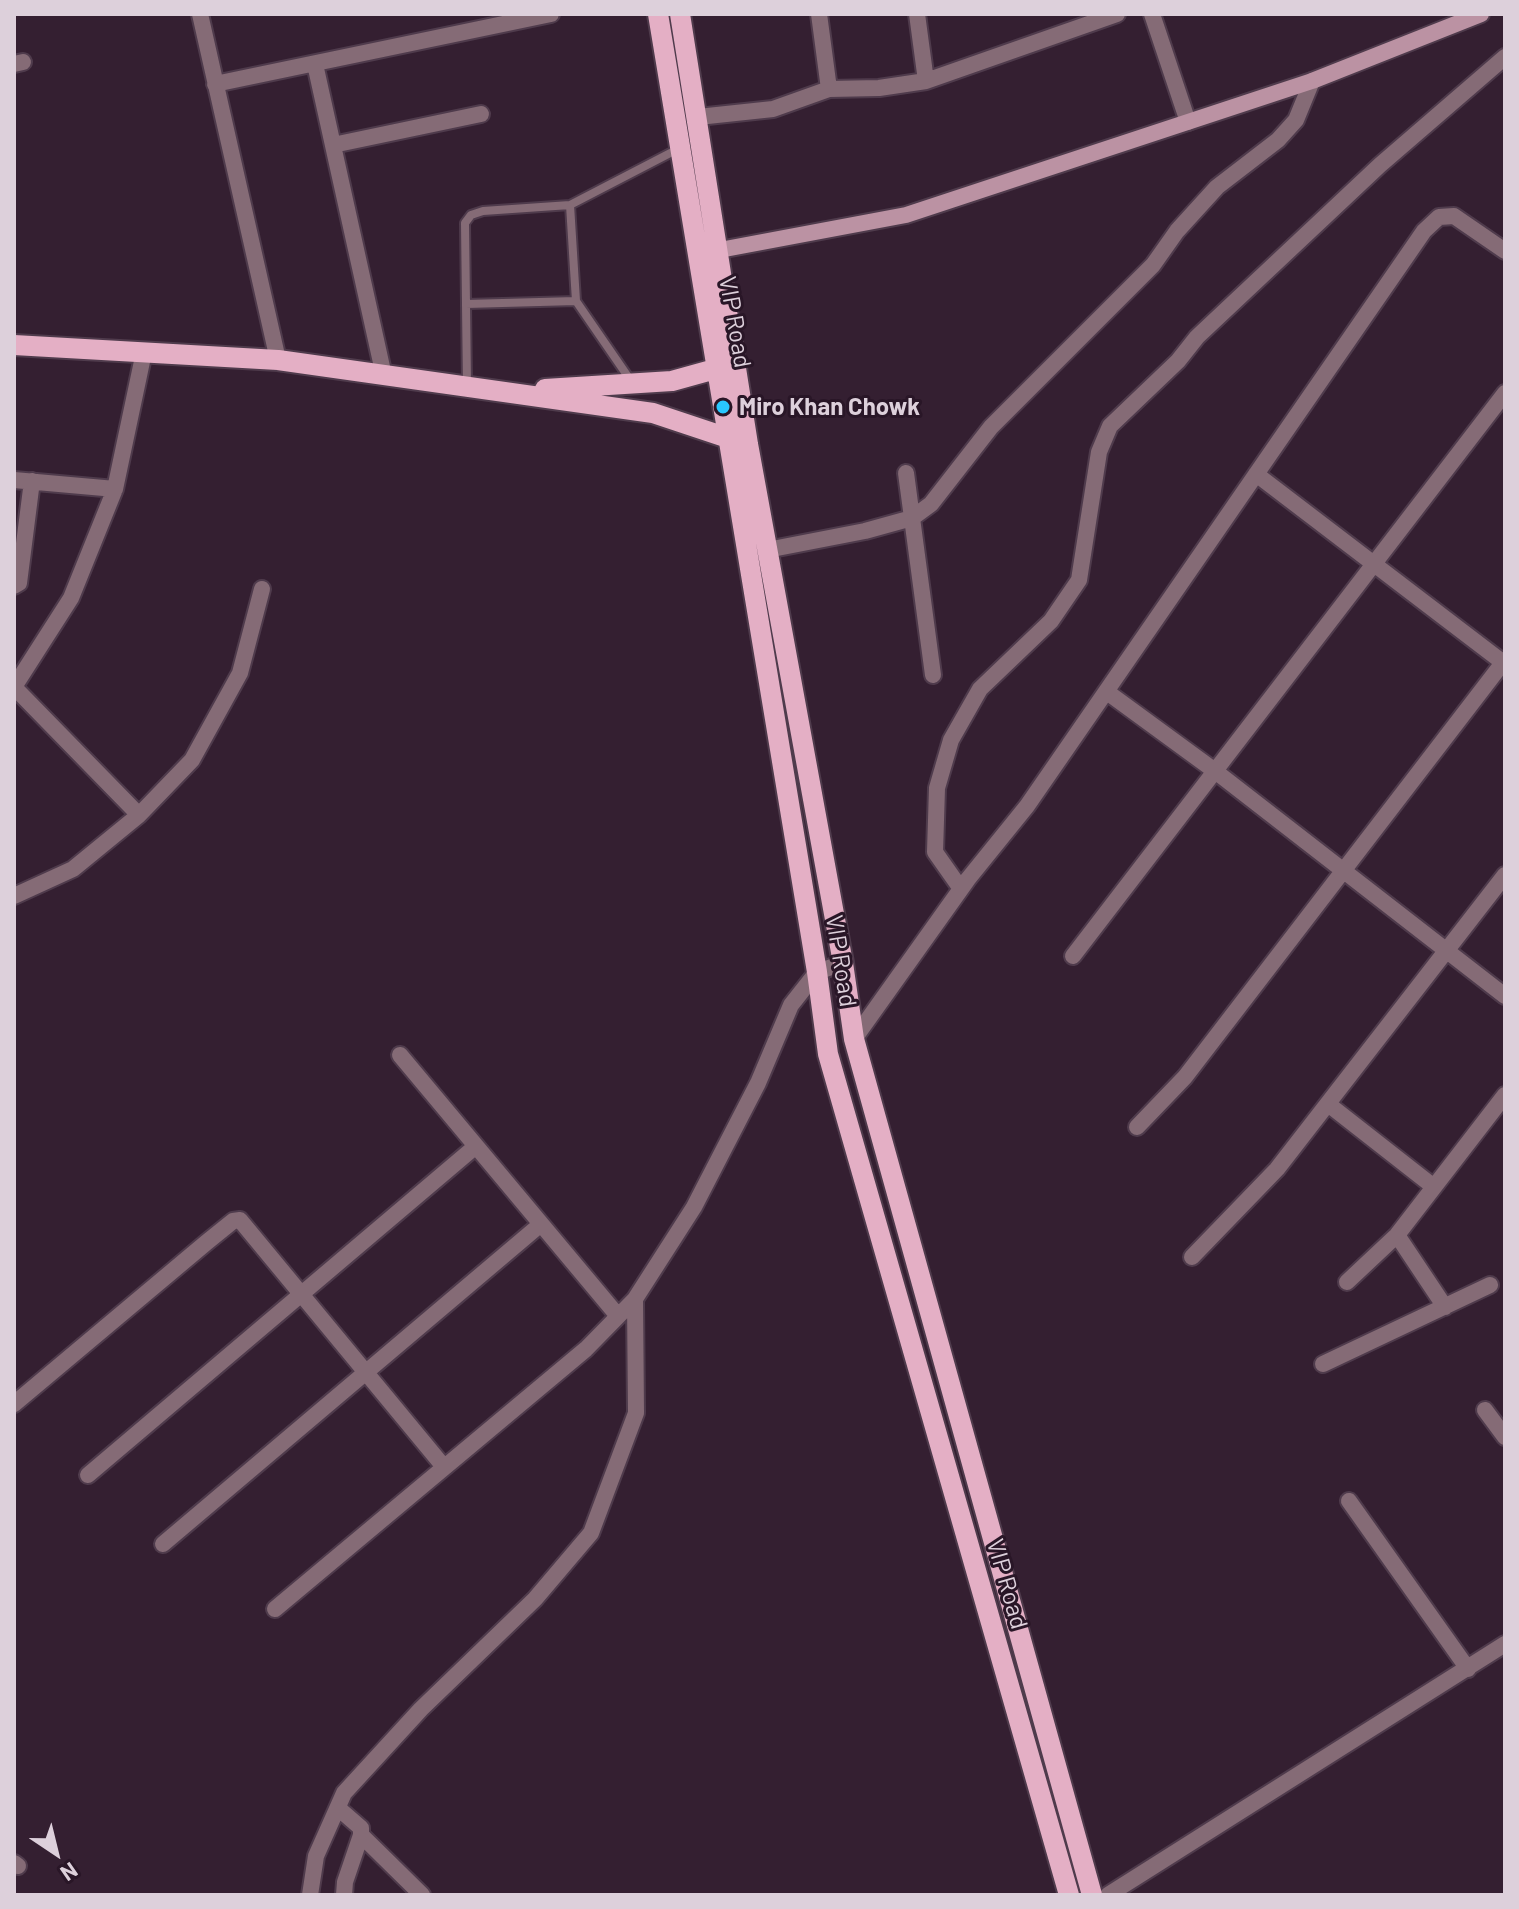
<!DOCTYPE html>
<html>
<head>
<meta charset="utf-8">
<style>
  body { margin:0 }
  #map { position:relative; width:1519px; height:1909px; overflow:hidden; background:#341f31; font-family:Barlow,sans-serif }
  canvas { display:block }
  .frame { position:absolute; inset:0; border:16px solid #ddd0db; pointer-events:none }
  .north { position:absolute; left:16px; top:1813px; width:80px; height:80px; -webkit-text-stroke:6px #291627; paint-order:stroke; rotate:145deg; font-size:22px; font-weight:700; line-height:32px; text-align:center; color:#ddd0db }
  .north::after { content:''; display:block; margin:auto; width:28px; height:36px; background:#ddd0db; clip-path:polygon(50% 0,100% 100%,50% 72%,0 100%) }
</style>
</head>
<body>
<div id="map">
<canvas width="1519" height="1909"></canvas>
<div class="frame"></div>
<div class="north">N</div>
</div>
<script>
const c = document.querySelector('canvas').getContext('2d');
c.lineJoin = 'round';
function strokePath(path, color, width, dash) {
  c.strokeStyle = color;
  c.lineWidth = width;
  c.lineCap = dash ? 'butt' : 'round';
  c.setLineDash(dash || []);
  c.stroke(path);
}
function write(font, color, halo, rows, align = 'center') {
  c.font = font + ' Barlow,sans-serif';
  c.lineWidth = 6;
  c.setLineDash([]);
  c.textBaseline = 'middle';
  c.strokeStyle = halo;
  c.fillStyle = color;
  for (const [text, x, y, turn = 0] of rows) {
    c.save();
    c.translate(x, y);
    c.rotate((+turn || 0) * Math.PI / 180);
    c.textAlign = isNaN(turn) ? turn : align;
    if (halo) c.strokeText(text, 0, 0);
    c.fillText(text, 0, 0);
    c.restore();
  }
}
const service = new Path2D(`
  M570,205l6,96 55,80
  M466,304l110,-3
  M467,386l-2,-163 6,-8 12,-4 87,-6 108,-56`);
const minor = new Path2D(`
  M200,14l78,346
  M819,14l10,75
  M917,14l9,67
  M1152,14l36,108
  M14,64l9,-2
  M315,64l69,312
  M215,84l336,-70
  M698,117l75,-8 56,-20 50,-1 47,-7 191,-67
  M333,145l148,-31
  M906,473l27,202
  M1256,474l249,190
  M14,480l101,9
  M767,550l98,-19 47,-13 19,-14 60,-77 162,-162 24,-34 40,-44 61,-47 18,-20 16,-39
  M14,586l5,-3 13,-102
  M14,687l57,-89 44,-109 29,-137
  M14,687l125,128
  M1107,692l108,79 290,225
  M961,889l-26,-37 2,-64 14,-48 29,-51 71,-68 28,-41 20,-128 11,-26 68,-65 19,-24 183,-172 125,-108
  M14,896l59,-27 66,-54 53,-55 48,-87 22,-84
  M1073,956l432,-563
  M854,1039l114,-160 59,-73 397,-575 15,-14 15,-1 51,35
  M400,1055l218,261
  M1328,1104l106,83
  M1137,1127l48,-50 320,-417
  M1397,1235l48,72
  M1192,1257l85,-88 228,-294
  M1347,1282l50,-47 108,-140
  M1323,1364l167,-79
  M14,1404l193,-162 26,-21 7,-1 204,247
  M1485,1410l20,27
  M88,1475l388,-329
  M1349,1501l119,168
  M163,1544l378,-320
  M275,1609l311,-260 49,-50 59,-92 64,-124 33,-78 26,-33 26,-9
  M338,1808l23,20v7l-16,47 -1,13
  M361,1835l61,60
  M14,1863l4,3
  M310,1895l6,-39 28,-63 77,-84 114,-110 56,-66 45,-120 -1,-114
  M1108,1895l397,-251`);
const secondary = new Path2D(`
  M709,252l197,-37 406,-134 169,-67`);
const primary = new Path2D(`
  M658,14l159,958 11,82 241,841
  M680,14l68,430 95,519 11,76 238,856
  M14,345l264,15 375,53 84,28
  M545,389l127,-8 54,-15`);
strokePath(service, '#4f3b4c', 12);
strokePath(minor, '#4f3b4c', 20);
strokePath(secondary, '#4f3b4c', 20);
strokePath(primary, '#4f3b4c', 24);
strokePath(service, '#856b76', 8);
strokePath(minor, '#856b76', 16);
strokePath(secondary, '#bb92a3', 16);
strokePath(primary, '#e4afc5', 20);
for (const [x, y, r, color] of [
  [723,407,8,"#29c8ff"]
]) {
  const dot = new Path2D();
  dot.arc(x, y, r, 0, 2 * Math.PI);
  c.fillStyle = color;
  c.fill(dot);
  strokePath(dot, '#291627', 3);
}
write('24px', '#ddd0db', '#291627', [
  ["VIP Road",735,322,80],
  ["VIP Road",841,961,81],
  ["VIP Road",1007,1584,74]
]);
write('bold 24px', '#ddd0db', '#291627', [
  ["Miro Khan Chowk",739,407]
], 'left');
</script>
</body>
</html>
